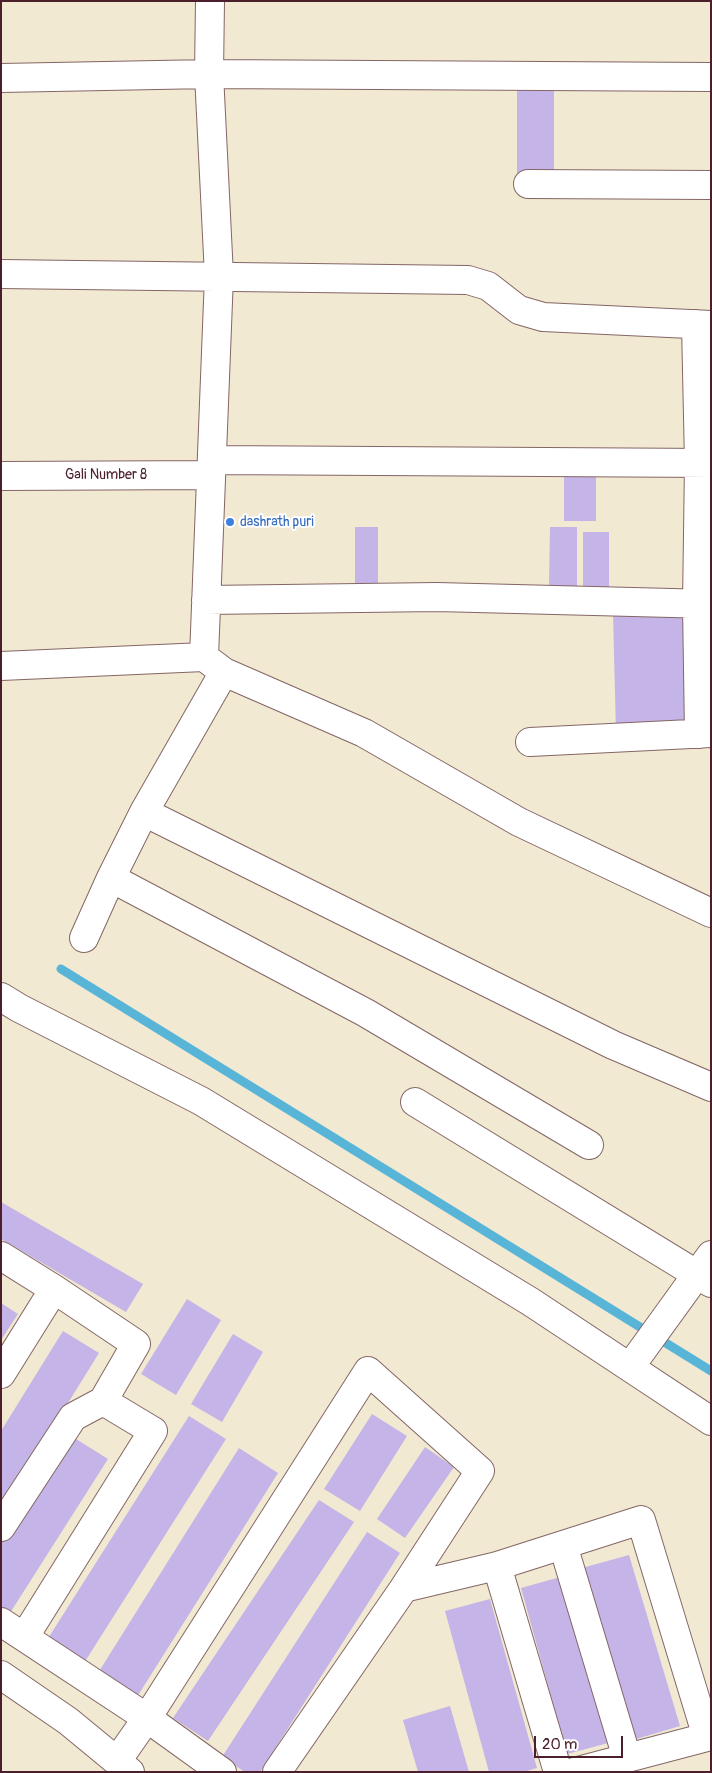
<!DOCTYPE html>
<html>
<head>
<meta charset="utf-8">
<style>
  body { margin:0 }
  #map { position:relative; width:712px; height:1773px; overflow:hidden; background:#f1e9d2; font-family:Pangolin,sans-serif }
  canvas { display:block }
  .frame { position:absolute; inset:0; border:2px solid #4a1f2b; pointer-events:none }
  .scale { position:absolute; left:534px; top:1736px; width:89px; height:22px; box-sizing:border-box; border:2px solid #4a1f2b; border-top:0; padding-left:6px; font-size:15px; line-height:18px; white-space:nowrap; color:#4a1f2b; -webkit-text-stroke:4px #fff; paint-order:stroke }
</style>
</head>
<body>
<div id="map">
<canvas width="712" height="1773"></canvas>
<div class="frame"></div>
<div class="scale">20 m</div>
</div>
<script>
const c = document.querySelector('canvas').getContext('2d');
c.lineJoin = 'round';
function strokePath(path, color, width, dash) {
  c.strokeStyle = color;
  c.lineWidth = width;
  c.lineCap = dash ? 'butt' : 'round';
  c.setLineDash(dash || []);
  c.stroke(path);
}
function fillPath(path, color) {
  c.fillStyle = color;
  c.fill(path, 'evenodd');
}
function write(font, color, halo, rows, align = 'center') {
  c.font = font + ' Pangolin,sans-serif';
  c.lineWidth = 4;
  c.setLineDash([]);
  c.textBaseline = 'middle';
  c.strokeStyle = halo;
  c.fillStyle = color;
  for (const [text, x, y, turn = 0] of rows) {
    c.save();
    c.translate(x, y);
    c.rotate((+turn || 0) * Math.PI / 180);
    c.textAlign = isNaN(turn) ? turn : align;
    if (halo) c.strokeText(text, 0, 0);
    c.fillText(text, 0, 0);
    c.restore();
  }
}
strokePath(new Path2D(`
  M61,969l650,402`), '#59b5d7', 9);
fillPath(new Path2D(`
  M517,87h37v89l-37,-1z
  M564,467h32v54h-32z
  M355,527h23v62h-23z
  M550,527h27v60h-28z
  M583,532h26v56h-26z
  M690,611l3,120 -77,2 -3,-120z
  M1,1202l142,82 -17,28 -125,-73z
  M187,1299l34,21 -45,75 -35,-21z
  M1,1303l17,11 -17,26z
  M63,1331l36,22 -98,158v-80z
  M233,1334l30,18 -41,70 -31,-18z
  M372,1414l35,22 -47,75 -36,-22z
  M189,1416l37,23 -142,224 -37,-23z
  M68,1434l40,25 -98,154 -9,-5v-69z
  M425,1447l29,20 -49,71 -28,-19z
  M239,1448l39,25 -141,224 -39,-24z
  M319,1500l35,22 -146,219 -35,-23z
  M367,1532l33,21 -140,219h-15l-23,-15z
  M629,1555l51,171 -47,14 -51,-172z
  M564,1576l48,166 -45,12 -46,-166z
  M490,1599l47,169 -14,4h-34l-44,-161z
  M450,1706l19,66h-51l-15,-52z`), '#c5b4e7');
const minor = new Path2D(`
  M210,1l-1,73 502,3
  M1,78l208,-4 10,202 -15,381 20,15 140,61 155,89 192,91
  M528,184l183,1
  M1,274l467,6 20,6 31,24 24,7 168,8
  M696,324l3,139 -2,141 2,130
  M212,460l499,3
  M1,476l210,-1
  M206,600l231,-3 274,7
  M1,666l203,-9
  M530,742l181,-9
  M144,812l469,233 98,42
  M111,878l255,135 223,132
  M84,938l27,-60 33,-66 80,-140
  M1,997l18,11 182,93 330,201 180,119
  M415,1102l296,181
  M1,1256l53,33 -53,85
  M630,1367l81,-112
  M1,1527l72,-110 30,-16
  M563,1545l64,213
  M497,1566l61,206
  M1,1622l146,96 75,54
  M25,1636l128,-205 -50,-30 33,-57 -82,-55
  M1,1675l67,46 62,51
  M117,1761l30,-43 221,-347 112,100 -76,117
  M277,1772l127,-184 93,-22 144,-46 66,217 -133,35`);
strokePath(minor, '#846665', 30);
strokePath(minor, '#fff', 28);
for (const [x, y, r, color] of [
  [230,522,5,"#3f7fe0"]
]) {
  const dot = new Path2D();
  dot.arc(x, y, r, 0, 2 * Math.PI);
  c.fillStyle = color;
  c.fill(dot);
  strokePath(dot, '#fff', 2);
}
write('14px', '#4a1f2b', '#fff', [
  ["Gali Number 8",106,475]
]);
write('14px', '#366cbe', '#fff', [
  ["dashrath puri",240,522]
], 'left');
</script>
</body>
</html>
